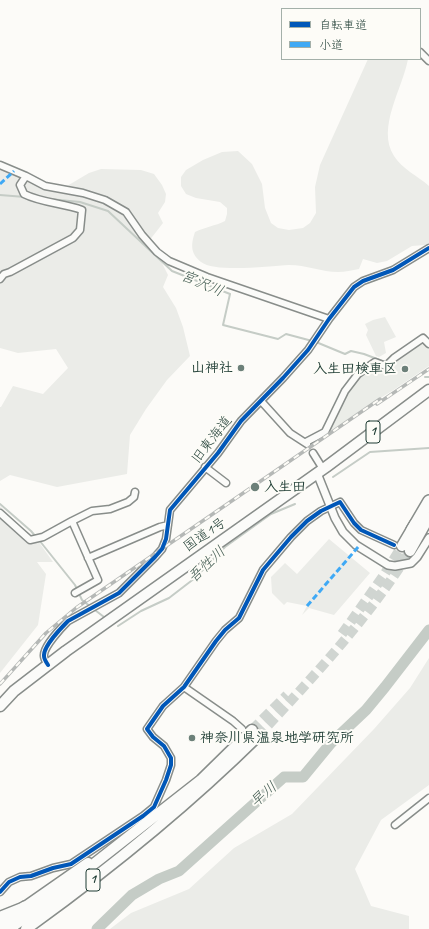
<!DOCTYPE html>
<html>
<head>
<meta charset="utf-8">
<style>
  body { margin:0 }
  #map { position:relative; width:429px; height:929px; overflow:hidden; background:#fcfbf8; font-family:Caveat,"Klee One",sans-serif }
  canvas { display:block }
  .legend { position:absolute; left:281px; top:8px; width:140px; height:52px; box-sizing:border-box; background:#fdfcf7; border:1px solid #a4b0a9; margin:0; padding:5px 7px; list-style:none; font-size:12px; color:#1f3d34 }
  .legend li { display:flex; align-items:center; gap:8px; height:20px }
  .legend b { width:20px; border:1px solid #a4b0a9 }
</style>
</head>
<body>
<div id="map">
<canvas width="429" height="929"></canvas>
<ul class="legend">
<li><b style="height:5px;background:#0057b8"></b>自転車道</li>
<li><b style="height:5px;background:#3fa9f5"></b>小道</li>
</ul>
</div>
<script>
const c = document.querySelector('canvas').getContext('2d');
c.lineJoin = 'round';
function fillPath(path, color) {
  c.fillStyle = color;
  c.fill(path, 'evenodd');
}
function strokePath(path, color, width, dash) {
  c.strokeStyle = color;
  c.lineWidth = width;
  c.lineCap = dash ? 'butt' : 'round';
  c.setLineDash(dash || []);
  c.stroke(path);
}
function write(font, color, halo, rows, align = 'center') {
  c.font = font + ' Caveat,"Klee One",sans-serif';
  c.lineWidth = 4;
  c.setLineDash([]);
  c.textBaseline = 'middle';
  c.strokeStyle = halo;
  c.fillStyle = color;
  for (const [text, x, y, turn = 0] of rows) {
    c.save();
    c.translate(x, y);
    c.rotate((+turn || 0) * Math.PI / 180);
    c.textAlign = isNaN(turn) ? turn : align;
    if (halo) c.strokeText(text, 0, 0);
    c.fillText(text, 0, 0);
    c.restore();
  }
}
fillPath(new Path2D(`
  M421,342h4l4,4v20l-37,25 -15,9 -50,33 17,-36 15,-21 16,-11 20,-5z`), '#ebede8');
fillPath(new Path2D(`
  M368,59h40c-5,29 -32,69 -14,97 8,13 24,20 35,30v57l-4,2 -13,1 -25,15 -10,2 -14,-4 -4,10c-7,1 -14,3 -21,3 -16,0 -32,-7 -49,-7 -19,1 -74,8 -88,-3 -11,-9 -10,-18 -6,-30 10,-5 20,-6 30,-11l2,-7v-6l-7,-6 -24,-4 -10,-4 -5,-8v-9l5,-7 17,-10 19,-8 16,-1 14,13 10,20 3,24 6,15 7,5 11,2 14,-2 7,-5 6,-10 -1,-26 5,-22z
  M0,168l27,11 11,7 9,3 20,-3 22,-13 12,-4 40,1 13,4 8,11 4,9 -1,8 -7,11 5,10 -14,18v9l11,9 8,16 -5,12 13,21 7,19 7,29 -23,24 -21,29 -16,26 -3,39 -70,13 -47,-12 -10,6v-74h1l12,-21 30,8 25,-26 -12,-19 -38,4 -18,-5v-65l1,-2 -1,-1z
  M385,317l11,20 -12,5 2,11 -7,4 -3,-1 -10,-21 2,-5 -3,-6 8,-4z
  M0,506l20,20 16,12 17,24h-16l9,12 -8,51 -38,48z
  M329,539l41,34 -36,42 -25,-7 -7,7 5,-9 -20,-4 -3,3 -12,-12 -1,-16 14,-14 12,11z
  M429,658v127l-48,35 -26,49 16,37 38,10v13h-299l21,-16 58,-24 45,-41 58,-34 82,-85 36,-41z`), '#ebece8');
strokePath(new Path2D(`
  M0,195l25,2
  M49,199l31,3 28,9 64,60 58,23 -7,31 55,14 8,-5 30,8 29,12 6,-3 13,3 21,8
  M425,377h4
  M333,477l37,-25 59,-4
  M0,504l31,27 5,6
  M39,540l36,45 7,15 22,17
  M118,626l23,-15 28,-13 26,-20 30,-31 46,-33 24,-10`), '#c5ccc6', 2);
strokePath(new Path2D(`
  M97,929l35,-34 27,-16 20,-8 105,-94h19l28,-34 35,-33 19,-23 44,-57`), '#c5ccc6', 11);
strokePath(new Path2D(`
  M307,444l6,9`), '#d0d5d1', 6, [6, 3]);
strokePath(new Path2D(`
  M342,634l42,-59 18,-29
  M252,730l35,-35
  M258,736c55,-59 110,-117 152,-185`), '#d0d5d1', 10, [10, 5]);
const minor = new Path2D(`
  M420,52l9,9
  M0,165l26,11 19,10 38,7 22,7 21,12 16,23 15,17 12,9 38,16 122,42
  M0,279l4,-5 6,-2 63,-34 7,-8 2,-20c-19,-7 -40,-7 -58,-16l-4,-9 6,-9
  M261,401l29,32 17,11
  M306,442l19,-10 20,-41 13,-17 17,-12 8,3h4l7,-7 29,-20 6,6
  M313,453l10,16
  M205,467l21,16
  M0,513l30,27 13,-3 29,-16 26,59 -23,13
  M72,521l20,-10 18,-2 18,-7 6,-5 1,-5
  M88,558l72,-31 8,-2
  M48,665c-2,-3 -4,-6 -4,-9 -1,-9 18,-29 24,-35l51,-28 36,-36 7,-8 4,-10 4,-29 48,-57 23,-32 42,-43 25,-28 21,-31 25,-32 9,-6 30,-11 36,-22
  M184,687l49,34 9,8
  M395,825l34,-27
  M0,892l9,-10 11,-5 11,-1 22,-8 18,-4 72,-48 11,-9 12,-27 5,-15v-7l-7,-12 -11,-9 -6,-8 16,-23 21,-19 32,-46 9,-11 14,-12 24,-48 28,-33 16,-16 14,-10 19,-9 14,21 7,7 33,15`);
const tertiary = new Path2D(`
  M317,473l18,45 8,14 13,13 32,20 7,1 16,-3 6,-6 12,-19`);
const trunk = new Path2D(`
  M402,546l13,-22
  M410,551l19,-34
  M0,706l14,-15 52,-40 260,-184 103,-77
  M72,885l23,-22 106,-83 51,-50
  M0,917l25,-10 63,-44
  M9,929l67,-47
  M26,929c82,-59 160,-122 232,-193`);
const motorway = new Path2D(`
  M412,530l17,-29
  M0,926l25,-19`);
strokePath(minor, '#888d8a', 9);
strokePath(tertiary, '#888d8a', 10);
strokePath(trunk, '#888d8a', 13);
strokePath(motorway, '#888d8a', 14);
strokePath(minor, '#fbfbf9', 6);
strokePath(tertiary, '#fbfbf9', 7);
strokePath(trunk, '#fbfbf9', 10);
strokePath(motorway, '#fbfbf9', 11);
const rail = new Path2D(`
  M377,404l52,-35
  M0,684l46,-51 30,-25 304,-209`);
strokePath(rail, '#b5b8b6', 3.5);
strokePath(rail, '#fdfcf7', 2, [6]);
strokePath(new Path2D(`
  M0,184l14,-13
  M307,606l52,-60`), '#3fa9f5', 3, [6, 3]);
strokePath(new Path2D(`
  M48,665c-2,-3 -4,-6 -4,-9 -1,-9 18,-29 24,-35l51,-28 36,-36 7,-8 4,-10 4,-29 48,-57 23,-32 42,-43 25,-28 21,-31 25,-32 9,-6 30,-11 36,-22
  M0,892l9,-10 11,-5 11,-1 22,-8 18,-4 72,-48 11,-9 12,-27 5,-15v-7l-7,-12 -11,-9 -6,-8 16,-23 21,-19 32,-46 9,-11 14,-12 24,-48 28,-33 16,-16 14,-10 19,-9 14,21 7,7 33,15`), '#0057b8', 4);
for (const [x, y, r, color] of [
  [241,368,4,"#6c8079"],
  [405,369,4,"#6c8079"],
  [255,487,5,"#6c8079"],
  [192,738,4,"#6c8079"]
]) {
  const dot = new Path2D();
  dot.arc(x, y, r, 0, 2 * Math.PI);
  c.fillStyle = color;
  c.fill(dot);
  strokePath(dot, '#fdfcf7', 1.5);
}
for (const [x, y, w] of [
  [373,432,14],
  [93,880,14]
]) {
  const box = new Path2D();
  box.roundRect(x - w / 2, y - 11, w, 22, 3);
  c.fillStyle = '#fdfcf7';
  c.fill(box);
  strokePath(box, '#1f3d34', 1);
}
write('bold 13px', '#1f3d34', null, [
  ["1",373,432],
  ["1",93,880]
]);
write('bold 14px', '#1f3d34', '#fdfcf7', [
  ["山神社",233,368],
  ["入生田検車区",397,369],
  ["入生田",264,487,"left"],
  ["神奈川県温泉地学研究所",200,738,"left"]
], 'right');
write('14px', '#1f3d34', '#fdfcf7', [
  ["旧東海道",212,440,-52],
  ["国道1号",205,535,-35]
]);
write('italic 15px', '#435c53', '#fdfcf7', [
  ["宮沢川",202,284,23],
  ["吾性川",207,565,-43],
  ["早川",264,795,-41]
]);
</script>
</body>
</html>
